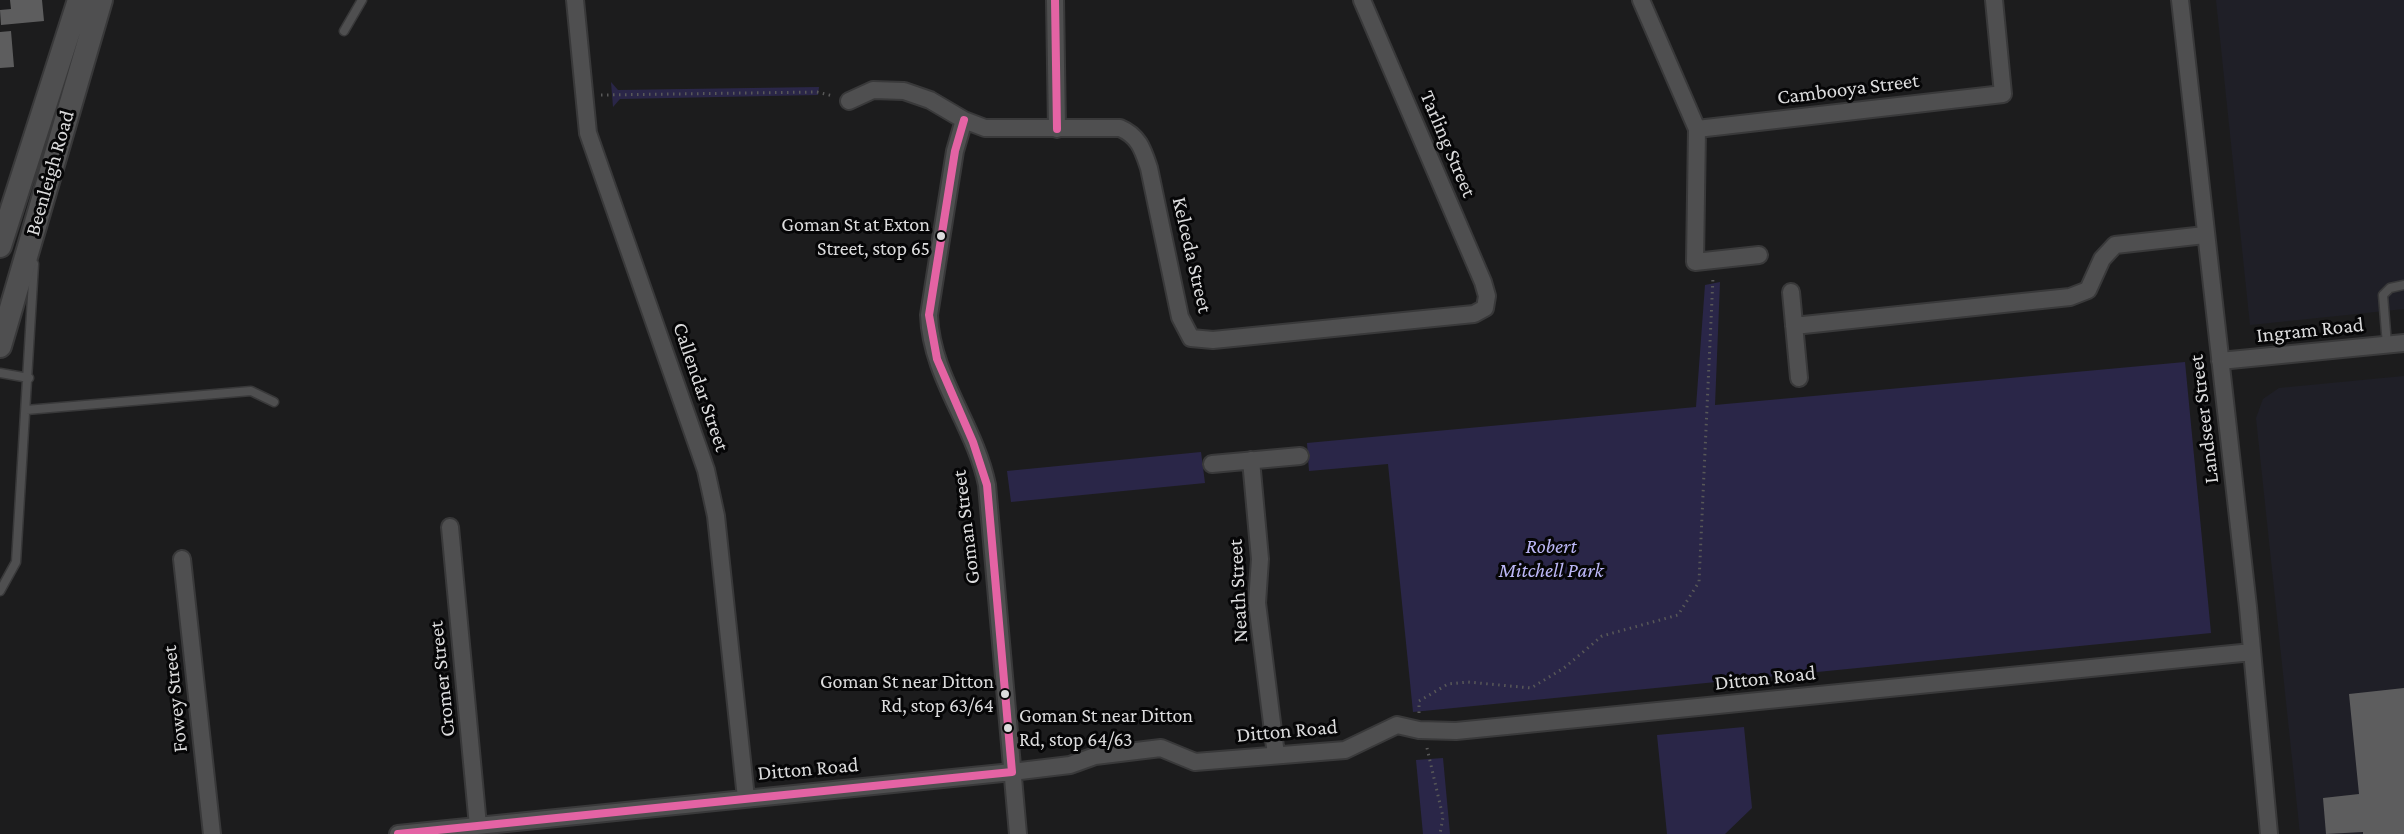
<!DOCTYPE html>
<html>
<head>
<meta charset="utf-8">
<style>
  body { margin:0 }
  canvas { display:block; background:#1c1c1d }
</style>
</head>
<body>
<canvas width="2404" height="834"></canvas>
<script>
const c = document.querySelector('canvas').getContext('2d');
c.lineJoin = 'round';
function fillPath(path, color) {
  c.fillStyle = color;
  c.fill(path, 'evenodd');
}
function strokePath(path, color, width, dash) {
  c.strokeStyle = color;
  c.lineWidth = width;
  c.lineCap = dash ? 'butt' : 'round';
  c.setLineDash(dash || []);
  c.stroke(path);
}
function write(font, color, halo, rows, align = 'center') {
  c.font = font + ' "Crimson Pro",serif';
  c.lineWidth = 6;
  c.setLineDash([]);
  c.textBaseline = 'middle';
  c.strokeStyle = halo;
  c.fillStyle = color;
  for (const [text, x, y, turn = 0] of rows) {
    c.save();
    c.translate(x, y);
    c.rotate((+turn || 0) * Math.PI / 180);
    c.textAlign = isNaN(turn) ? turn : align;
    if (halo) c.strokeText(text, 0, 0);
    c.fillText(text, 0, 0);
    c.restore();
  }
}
fillPath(new Path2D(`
  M2216,0h188v309l-154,16z
  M2404,376v458h-104l-44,-416 7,-19 16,-11z`), '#1f1f27');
fillPath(new Path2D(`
  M611,82l7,8 201,-3 -1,8 -198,4 -7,8z
  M1720,282l-5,123 470,-43 26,271 -798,79 -25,-248 -79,7 -2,-28 389,-36 9,-122z
  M1201,452l4,31 -194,19 -4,-31z
  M1744,727l8,81 -27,26h-58l-10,-99z
  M1443,758l7,76h-27l-7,-74z`), '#2a2648');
fillPath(new Path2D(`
  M10,0h32l2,21 -43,4 -1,-15 11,-1z
  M11,31l3,36 -14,1v-36z
  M2404,688v146h-41v-2l-37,2 -3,-36 36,-4 -10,-100z`), '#5d5d5e');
const lane = new Path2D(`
  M344,31l18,-31
  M2387,345l-4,-50 7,-7 14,-3
  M0,373l29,5
  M26,410l225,-19 23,11
  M0,591l16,-29 18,-298`);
const street = new Path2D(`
  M575,0l13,133 118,337 10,46 30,282
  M1055,0l2,129
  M1641,0l56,129 -2,133 64,-7
  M2180,0l68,607 21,227
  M849,101l24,-11 31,1 26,9 34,20 21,8h135c19,8 23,22 29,40l31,149 11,21 22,2 261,-26 11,-6 2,-12 -4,-14 -121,-282
  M964,120l-9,31 -26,164c2,61 46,111 58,170l31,349
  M1697,129l306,-35 -9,-94
  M1791,292l8,86
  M1794,326l276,-29 18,-7 14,-31 13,-14 90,-10
  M2220,361l184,-18
  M1251,460l9,99 -3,44 19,152
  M1212,464l88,-8
  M450,527l28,299
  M182,559l30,275
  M398,834l614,-62 58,-7 25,-9 66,-8 34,14 150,-12 52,-25 22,5 37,1 796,-79`);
const secondary = new Path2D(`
  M0,246l79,-246
  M0,346l101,-346`);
strokePath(lane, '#39393a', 11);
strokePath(street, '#39393a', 20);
strokePath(secondary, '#39393a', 26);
strokePath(new Path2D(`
  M601,95l216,-3 16,4
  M1419,713v-12l29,-17 20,-2 63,6 33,-20 38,-32 76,-21 21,-33 14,-305
  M1427,748l16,69 -3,17`), '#585858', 3, [1.5, 4.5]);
strokePath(lane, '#4f4f50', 8);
strokePath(street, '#4f4f50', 16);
strokePath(secondary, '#4f4f50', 22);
strokePath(new Path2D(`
  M1055,0l2,129
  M964,120l-9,31 -26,164 8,44 36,83 14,43 25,287
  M398,834l614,-62`), '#e463a4', 8);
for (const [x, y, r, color] of [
  [941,236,5,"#dcdcdd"],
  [1005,694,5,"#dcdcdd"],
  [1008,728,5,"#dcdcdd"]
]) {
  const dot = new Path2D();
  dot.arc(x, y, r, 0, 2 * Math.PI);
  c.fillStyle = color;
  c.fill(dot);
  strokePath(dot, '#060607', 2);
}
write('20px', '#dcdcdd', '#060607', [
  ["Goman St at Exton",930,225],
  ["Street, stop 65",930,249],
  ["Goman St near Ditton",994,682],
  ["Rd, stop 63/64",994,706],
  ["Goman St near Ditton",1019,716,"left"],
  ["Rd, stop 64/63",1019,740,"left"]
], 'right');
write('21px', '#dcdcdd', '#060607', [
  ["Cambooya Street",1848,89,-7],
  ["Tarling Street",1448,144,67],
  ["Beenleigh Road",50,173,-74],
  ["Kelceda Street",1192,255,77],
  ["Ingram Road",2310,330,-6],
  ["Callendar Street",701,387,71],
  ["Landseer Street",2204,419,-97],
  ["Goman Street",966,527,-97],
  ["Neath Street",1238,591,-93],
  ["Ditton Road",1765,678,-6],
  ["Cromer Street",442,679,-96],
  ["Fowey Street",175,699,-96],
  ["Ditton Road",1287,731,-5],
  ["Ditton Road",808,769,-5]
]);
write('italic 21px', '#bcb7f6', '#060607', [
  ["Robert",1551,547],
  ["Mitchell Park",1551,571]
]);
</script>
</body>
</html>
